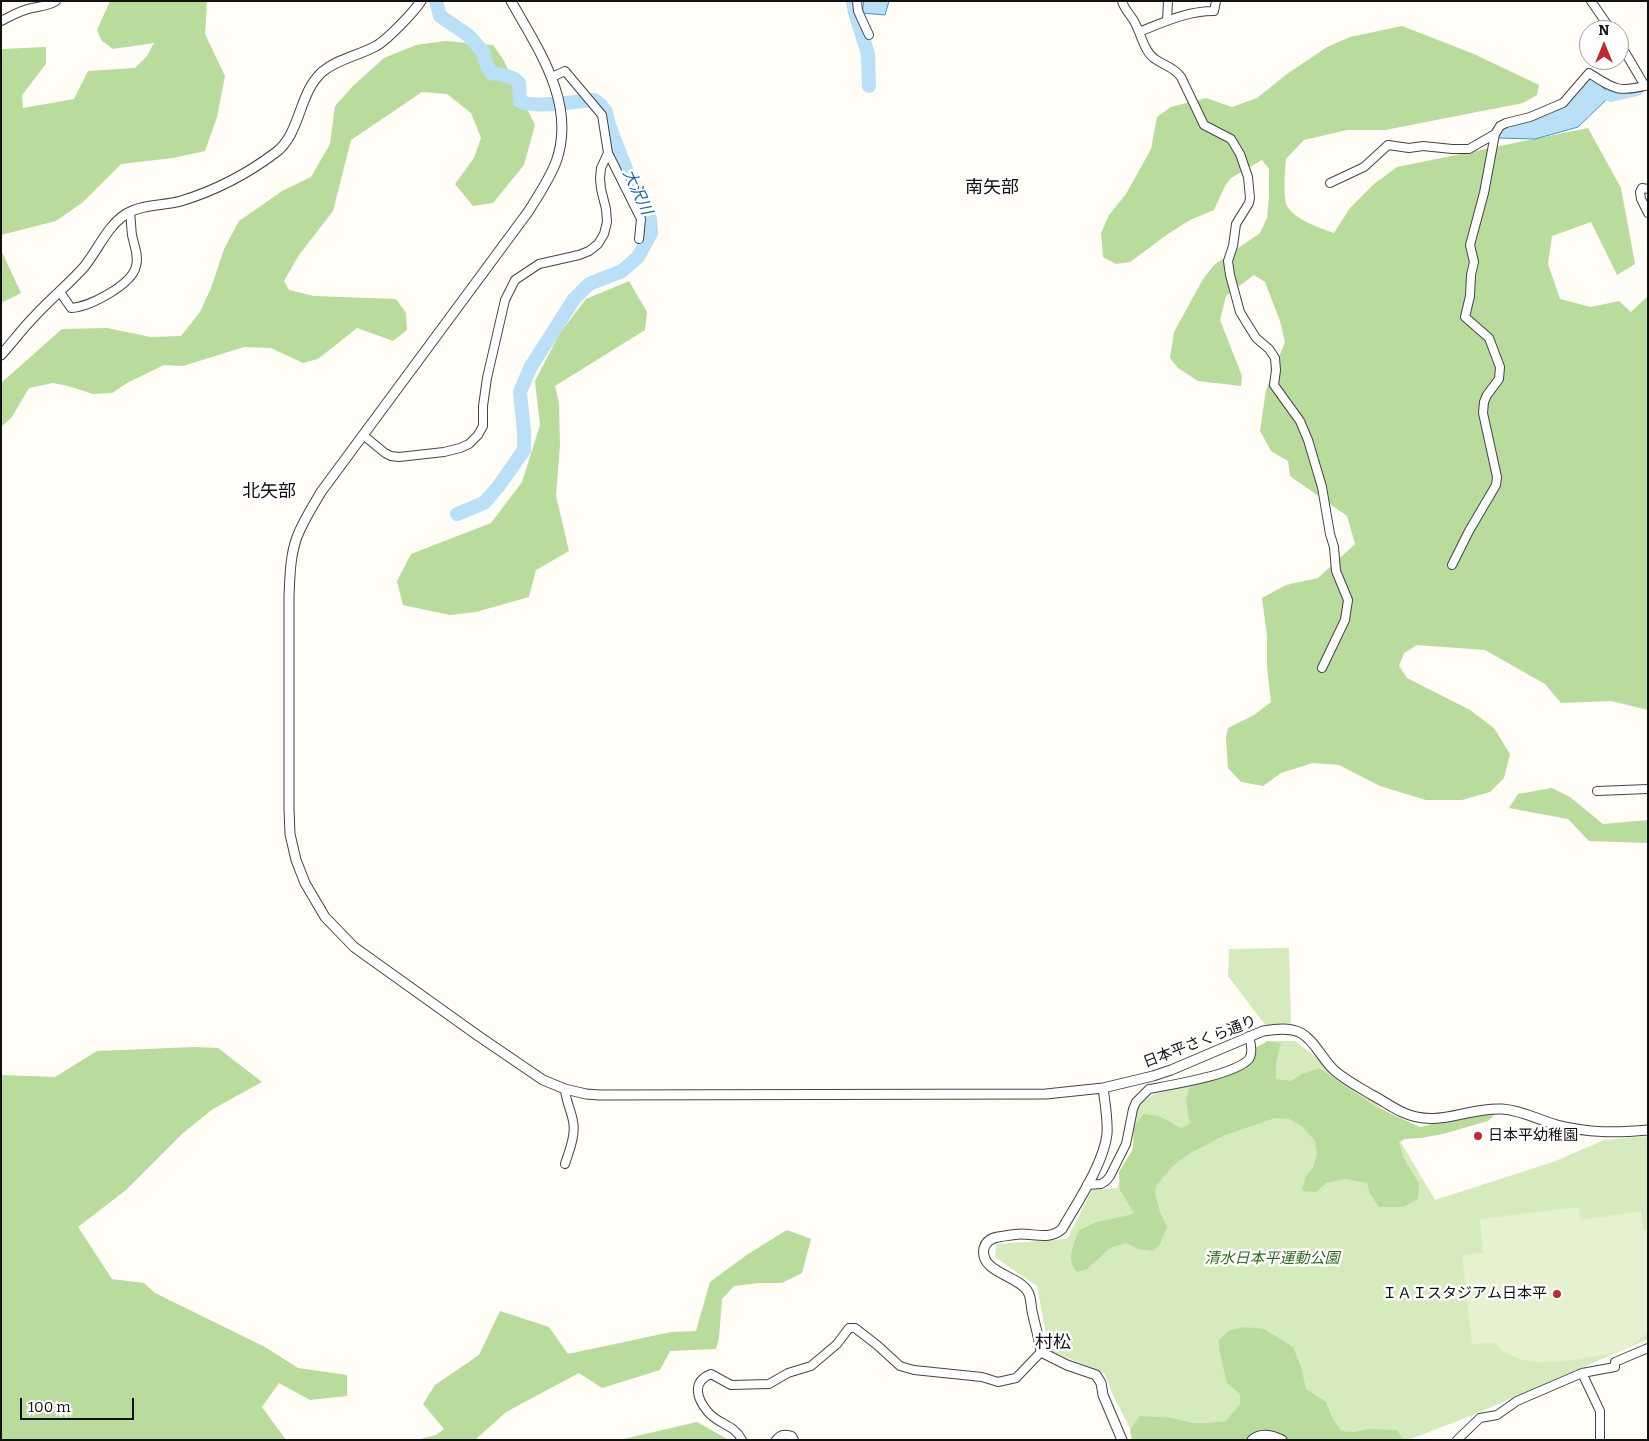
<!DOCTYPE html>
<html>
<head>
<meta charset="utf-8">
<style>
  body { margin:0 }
  #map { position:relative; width:1649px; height:1441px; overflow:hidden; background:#fffdf5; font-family:Bitter,serif }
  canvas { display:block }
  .frame { position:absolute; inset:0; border:2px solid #111; pointer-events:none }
  .north { position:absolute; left:1579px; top:20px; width:50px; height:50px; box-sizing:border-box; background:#fff; border:1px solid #a0a0a0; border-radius:50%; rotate:0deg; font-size:14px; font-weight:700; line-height:20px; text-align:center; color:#111 }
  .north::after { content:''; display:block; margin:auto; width:18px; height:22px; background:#c4262e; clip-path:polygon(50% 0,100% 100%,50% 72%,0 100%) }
  .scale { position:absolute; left:20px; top:1398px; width:114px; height:22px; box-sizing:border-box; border:2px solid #111; border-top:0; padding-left:6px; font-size:15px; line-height:18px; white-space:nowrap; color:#111; -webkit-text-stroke:4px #fff; paint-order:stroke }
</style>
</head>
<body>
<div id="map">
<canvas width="1649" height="1441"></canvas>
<div class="frame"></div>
<div class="north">N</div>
<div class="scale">100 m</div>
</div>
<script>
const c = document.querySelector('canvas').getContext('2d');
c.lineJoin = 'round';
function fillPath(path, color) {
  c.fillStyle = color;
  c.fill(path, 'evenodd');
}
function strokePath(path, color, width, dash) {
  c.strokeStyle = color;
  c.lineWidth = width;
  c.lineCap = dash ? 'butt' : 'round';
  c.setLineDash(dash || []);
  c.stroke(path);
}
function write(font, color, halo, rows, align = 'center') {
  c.font = font + ' Bitter,"Noto Sans JP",serif';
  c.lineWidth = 5;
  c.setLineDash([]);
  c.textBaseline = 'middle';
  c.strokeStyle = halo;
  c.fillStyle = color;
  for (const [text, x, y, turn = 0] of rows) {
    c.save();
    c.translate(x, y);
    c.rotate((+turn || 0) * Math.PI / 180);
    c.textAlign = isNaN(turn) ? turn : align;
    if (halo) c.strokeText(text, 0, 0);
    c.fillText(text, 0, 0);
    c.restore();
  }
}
fillPath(new Path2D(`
  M1289,948l2,75 -25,3 -38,-50 1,-27z
  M1266,1041h29l102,79 2,19 36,61 118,-38 51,-22 44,-4v203l-170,74 -70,27h-107l-11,-10 -154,10 -24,-47 -7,-19 -56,-24 -12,-64 -42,-29 1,-13 71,-5 25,-49 25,-2 16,-41v-38l21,-15 87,-21 15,-16z`), '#d5ebbd');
fillPath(new Path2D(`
  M110,1h97l-2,33 20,42 -8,41 -12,34 -32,7 -52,6 -38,38 -27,19 -55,14v-186l45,-2v17l-24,31 1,13 51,-9 14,-28 47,-3 12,-12 7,-13 -41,6 -12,-9 -4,-10z
  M1402,26l72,28 65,31 -2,10 -14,8 -138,27h-38l-43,10 -18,19c-1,10 -3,39 1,47 8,14 33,22 47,27l16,-25 24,-24 23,-17 191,-39 33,60 14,76 -18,11 -26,-53 -39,14 -4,28 12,35 31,8 28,-6 12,11 17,-16v414l-37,-9 -50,2 -16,-19 -60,-34 -68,-5 -13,8 -5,13 8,12 63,32 24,18 16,26 -6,24 -14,14 -28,8h-36l-46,-14 -41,-21 -26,-2 -32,10 -18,13 -22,-4 -13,-14 -2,-31 2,-9 26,-13 17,-13 -4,-35v-31l-5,-38 24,-13 32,-7 37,-34 -8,-28 -57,-40 -2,-15 -17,-10 -11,-20 6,-41 19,-48 -5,-21 -15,-39 -11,-7 -28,21 -6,24 22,56 -1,10 -43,-5 -20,-13 -8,-10 4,-26 29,-53 11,-14 46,-32 7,-15 2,-21v-28l-7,-9 -31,18 -6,8 -11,24 -24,10 -22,14 -38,28 -14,2 -13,-7 -2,-24 8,-18 17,-21 25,-45 6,-32 14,-10 35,-9 26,9 25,-9 30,-24 40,-27 23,-10z
  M445,41l48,4 10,14 32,66 -11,40 -31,38 -20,3 -18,-22 19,-26 7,-20 -10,-25 -24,-19 -25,-2 -71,48 -18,71 -34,44 -15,26 5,9 25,6 82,3 10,14 1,17 -14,11 -36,-13 -39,31 -15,4 -32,-15 -27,-1 -61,19 -19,-1 -37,18 -15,10 -19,1 -25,-8 -15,-3 -24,5 -17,29 -11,10v-44l61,-54 45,-1 44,9 30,-1 19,-24 11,-24 13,-39 15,-28 43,-30 29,-14 19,-33 5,-38 18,-20 31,-28 32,-13z
  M1,250l20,43 -20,10z
  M629,281l18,31 -2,18 -90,56 4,17 1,42 -4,51 13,55 -33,19 -7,27 -53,15 -26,3 -47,-10 -6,-24 14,-27 80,-31 31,-41 18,-57 -5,-44 25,-48 26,-34z
  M1552,788l18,9 33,27 45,-4v23l-59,-2 -21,-22 -59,-11 9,-14z
  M1268,1041l13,2 -5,20v16l15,2 11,-7 17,-6 57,39 44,20 70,-16 6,2 -8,8 -45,13 -22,4 -16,1 -6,3 4,15 16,26 -1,16 -15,8h-24l-9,-13 -3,-11 -22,-4 -19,4 -10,9 -14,-1 3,-13 8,-10 4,-14 -2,-13 -13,-15 -13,-7 -14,-1 -52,18 -36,19 -15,12 -16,19 -1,7 5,19 7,15 -7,17 -6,7 -16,-2 -12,-6 -16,5 -24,22 -9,2c-12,-12 -3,-28 2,-42l18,-8 32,-7 5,-2 -14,-23 -1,-18 14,-23 1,-21 9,-14 16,2 22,12 9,-4 -4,-23 3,-13 63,-30 3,-10z
  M194,1047l24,1 44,34 -49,27 -30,24 -57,57 -48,37 34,52 32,4 11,10 110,54 33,21 49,7v21l-37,4 -31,-17 -17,24 24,33h-285v-365l54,2 42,-26z
  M787,1230l24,9 -9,34 -20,10h-23l-25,3 -12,13 -3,39 -3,11 -46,2 -10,19 -58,18 -23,-15 -73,39 -31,28h-58l19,-5 8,-6 -21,-25 12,-19 44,-30 21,-44 49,16 19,27 103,-22 25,-1 14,-49 38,-28z
  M1244,1327l20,2 29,18 8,20 5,22 20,13 6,15 9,14 12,1 16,-3 28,1 7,10h-116l-13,-8 -22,4 -4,4h-117l-2,-10 10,-14 32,2 21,5h14l19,-2 14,-17v-10l-13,-11 -8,-34v-9l9,-9z
  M697,1422l32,18h-110z`), '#b9dc9c');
fillPath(new Path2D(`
  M1578,1207l3,13 60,-9 2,19 5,-1v103c-8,8 -18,16 -29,19 -18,6 -64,12 -83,11 -13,-1 -34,-8 -41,-19l-23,1 -10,-89 21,-2 -3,-34z`), '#e6f2cf');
const water = new Path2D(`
  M864,1h25l-4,14 -22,-2z
  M1589,75l22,20 -33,32 -43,12 -37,-1 3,-11 63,-22z`);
fillPath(water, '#b9e0f7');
strokePath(water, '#3f96cf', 1);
strokePath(new Path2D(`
  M436,1l4,15 28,19 15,17 2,9 6,12c11,2 20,2 28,10l1,18c12,8 58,0 74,-1l7,5 5,7 3,13 20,52 14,24 7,18 1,14 -13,24 -16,14 -33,13 -15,15 -44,69 -10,24 4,39v19l-26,37 -14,16 -27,11
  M853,1l2,12 13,41 1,32
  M1611,95l26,-6`), '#b9e0f7', 14);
const minor = new Path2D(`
  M857,1l1,10 11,24
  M1122,1c2,8 8,13 12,20 7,12 10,31 21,38 10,7 19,8 26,18l23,48 27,14 9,15 8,23 2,21 -1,5 -13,21 -3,22 -5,15 2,14 10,37 16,26 13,11 6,9 1,12 -2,15 26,36 8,19 14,47 8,47 4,13 2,24 12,29 -3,20 -23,48
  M1591,1l20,29
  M1,21c10,-5 20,-11 31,-13 9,-2 17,-2 24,-7
  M1167,21l1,-20
  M1139,32c25,-10 48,-21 75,-21l2,-10
  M1619,42l26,44
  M552,77l13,-6 37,44 6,38 33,66 -2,20
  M1330,183l34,-16 24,-22 21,3 14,-2 29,3h17l26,-15
  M1648,189l-6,-1 -2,4 1,7 7,14
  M60,292l11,16c18,-1 61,-23 65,-42 3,-10 -2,-21 -4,-31 -1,-8 -1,-15 -2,-23
  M363,435l22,18 6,3 8,1 45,-5 16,-4 9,-4 9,-9 5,-9v-20l4,-28 18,-78 10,-20 24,-16 40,-9 10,-4 9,-7 6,-10 3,-12 -1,-13 -5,-20 -1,-11 1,-10 7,-15
  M1452,565l17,-34 27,-46 1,-8 -14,-64 1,-11 3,-7 12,-16 1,-12 -11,-29 -24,-21 5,-21 1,-21 3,-13 -4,-17 14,-52 11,-59 5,-8 6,-3 24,-6 33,-14 26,-30c25,16 29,20 59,12
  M1597,791l51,-2
  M565,1089c1,13 6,21 8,32 3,14 -4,30 -8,43
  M1087,1185l14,-1 5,-3 4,-5 16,-32 7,-35 3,-7 13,-13c22,-4 86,-14 100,-30 4,-6 2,-16 0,-23
  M1582,1373l18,38v29
  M742,1440c-8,-16 -23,-15 -34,-28 -11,-13 -17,-30 3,-38l20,11 38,-1 19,-11 23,-7 26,-22 12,-16h6l22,17 23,21 14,4 68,7 16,5 18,-4 25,-26
  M776,1440c5,-6 9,-6 16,-4l2,4
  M1457,1440l23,-22 17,-3 20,-14 65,-28 33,-6v-5l33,-14`);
const tertiary = new Path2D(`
  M511,1c27,48 66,103 45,161 -7,18 -18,34 -28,50l-207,280c-8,14 -18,29 -24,45 -7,19 -7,39 -8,59v213l1,25 6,26 9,23 20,34 29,30 123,88 66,45 22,9 21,5 13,1 447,-1 57,-6
  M1,355c11,-12 21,-26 32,-37 16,-18 35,-33 51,-51 14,-17 23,-41 42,-53 16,-10 37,-8 55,-13 33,-10 66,-27 94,-48 26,-19 23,-59 47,-81 15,-13 36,-16 54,-26 11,-6 38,-34 45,-45
  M1122,1440l-19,-45 -2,-12 -5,-8 -29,-10 -26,-13c-2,-14 -6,-27 -9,-41 -1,-6 -1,-14 -4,-19 -9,-17 -49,-19 -44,-44 2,-7 8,-10 14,-11 8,-1 16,-3 23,-3 15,0 29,6 41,-5 15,-26 42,-66 45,-95 1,-15 -2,-31 -4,-46l50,-12 18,-6 92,-39c12,-2 27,-4 38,2 14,8 21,26 33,37 11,10 25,17 38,25 10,5 19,12 30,17 36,17 64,-5 100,-3 19,1 37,11 55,16 31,8 59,8 91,5
  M1252,1440c9,-8 20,-5 30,0`);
strokePath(minor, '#444', 10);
strokePath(tertiary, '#444', 11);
strokePath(minor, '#fff', 8);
strokePath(tertiary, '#fff', 9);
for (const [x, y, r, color] of [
  [1478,1136,5,"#c4262e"],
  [1557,1294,5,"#c4262e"]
]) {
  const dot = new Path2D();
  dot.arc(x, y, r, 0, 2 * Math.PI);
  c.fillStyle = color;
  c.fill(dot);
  strokePath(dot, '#fff', 2);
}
write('15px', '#111', '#fff', [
  ["日本平さくら通り",1200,1042,-21]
]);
write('15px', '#111', '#fff', [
  ["日本平幼稚園",1488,1136],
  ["ＩＡＩスタジアム日本平",1547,1294,"right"]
], 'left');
write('italic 15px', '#2f6b1f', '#fff', [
  ["清水日本平運動公園",1272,1259]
]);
write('italic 16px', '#1768a6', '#fff', [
  ["大沢川",637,192,65]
]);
write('18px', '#111', '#fff', [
  ["南矢部",992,188],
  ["北矢部",269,492],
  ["村松",1053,1343]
]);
</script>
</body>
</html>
